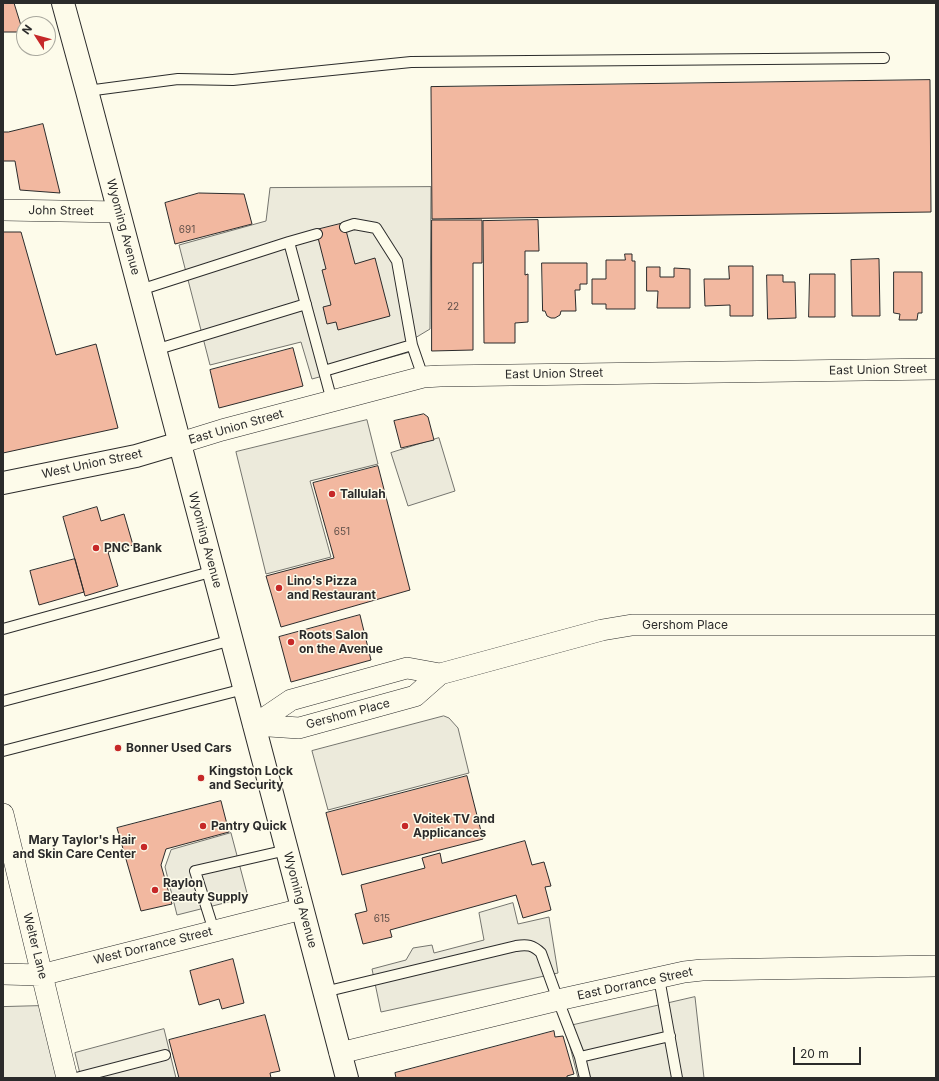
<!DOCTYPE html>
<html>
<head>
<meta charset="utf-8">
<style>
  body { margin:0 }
  #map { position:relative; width:939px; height:1081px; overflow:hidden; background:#fdfbea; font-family:Inter,sans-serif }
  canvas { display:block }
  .frame { position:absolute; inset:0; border:4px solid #2b2b2b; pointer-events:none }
  .north { position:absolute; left:16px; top:16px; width:40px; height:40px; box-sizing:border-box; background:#fdfbea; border:1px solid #a9a89e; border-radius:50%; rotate:306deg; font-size:11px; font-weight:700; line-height:16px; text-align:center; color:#2b2b2b }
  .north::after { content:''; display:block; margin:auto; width:14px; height:18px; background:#c62828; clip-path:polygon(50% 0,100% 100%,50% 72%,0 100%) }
  .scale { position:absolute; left:793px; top:1047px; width:68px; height:18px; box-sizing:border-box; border:2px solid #2b2b2b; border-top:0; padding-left:5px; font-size:12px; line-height:14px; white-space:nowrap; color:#2b2b2b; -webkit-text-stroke:3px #fdfbea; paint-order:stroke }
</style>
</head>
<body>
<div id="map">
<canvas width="939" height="1081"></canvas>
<div class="frame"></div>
<div class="north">N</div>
<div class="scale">20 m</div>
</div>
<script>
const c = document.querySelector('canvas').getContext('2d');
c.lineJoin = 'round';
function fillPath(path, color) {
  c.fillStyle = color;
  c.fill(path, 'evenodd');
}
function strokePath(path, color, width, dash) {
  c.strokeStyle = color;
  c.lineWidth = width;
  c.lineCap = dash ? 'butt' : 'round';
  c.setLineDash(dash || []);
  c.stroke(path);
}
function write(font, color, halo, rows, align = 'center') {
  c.font = font + ' Inter,sans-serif';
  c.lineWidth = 3;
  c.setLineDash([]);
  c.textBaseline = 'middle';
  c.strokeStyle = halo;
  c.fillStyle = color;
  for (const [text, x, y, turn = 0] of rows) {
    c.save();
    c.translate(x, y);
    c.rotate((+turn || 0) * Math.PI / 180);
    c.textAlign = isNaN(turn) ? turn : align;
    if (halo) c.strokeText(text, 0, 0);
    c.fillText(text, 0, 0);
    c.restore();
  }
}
const parking = new Path2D(`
  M431,187l-1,142 -15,9 2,12 -105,29 -11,-37 -91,23 -31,-120 87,-24 4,-33z
  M367,420l11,44 -68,17 21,76 -65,17 -30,-122z
  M439,438l16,53 -47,15 -17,-53z
  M444,716l5,2 9,10 11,45 -141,37 -16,-59z
  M231,833l17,64 -71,18 -12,-48 6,-17z
  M513,903l5,21 31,-7 9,56 -177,39 -9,-43 34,-9 7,-12 19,-3 2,8 50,-13 -5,-27z
  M695,997l9,81h-126l-13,-51z
  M40,1006l18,72h-55v-71z
  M164,1029l12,49h-95l-6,-25z`);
fillPath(parking, '#eceadb');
strokePath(parking, '#74746e', 1);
const building = new Path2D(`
  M3,3h11l9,29h-20z
  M930,80l1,132 -499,7 -1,-132z
  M43,124l17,69 -40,-3 -5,-29h-12v-29h5z
  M199,193l45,1 8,30 -77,20 -10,-41z
  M432,220h50v43h-9v87l-41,1z
  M538,220l1,31h-14v24l3,-1v48l-13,1v20h-31l-1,-122z
  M344,223l11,41 20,-6 15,58 -52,14 -2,-8 -9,2 -4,-17 8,-2 -9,-35 4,-1 -10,-39z
  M3,232h18l35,123 40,-11 22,84 -115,25z
  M625,254h7v7h3v48h-29v-5h-14v-25h14v-19h19z
  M879,259l1,57h-28l-1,-56z
  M542,263h45v21h-7v6h-5l1,21h-15l-1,4 -5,3h-4l-4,-2 -2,-5h-2z
  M729,266h24v50h-23v-11l-25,1 -1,-27h25z
  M647,267h13v10h14v-9l16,1v39h-33l1,-17h-11z
  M894,272h28v41h-4l-1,7h-18l1,-6 -6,-1z
  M810,274h25v43h-26z
  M767,275h16v7h12l1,36 -28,1z
  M293,348l10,38 -84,22 -9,-38z
  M424,414l4,3 6,23 -33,8 -7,-27z
  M378,466l32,124 -129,37 -15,-51 68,-18 -21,-75z
  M97,507l4,14 23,-7 9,31 -25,7 10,34 -33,10 -22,-79z
  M75,559l9,33 -45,13 -9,-34z
  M360,615l11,45 -80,22 -12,-45z
  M467,776l16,63 -141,36 -16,-62z
  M221,801l8,31 -63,17 -5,16 11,39 -31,7 -24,-83z
  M525,841l7,24 12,-3 7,24 -6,1 6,23 -28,8 -7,-23 -126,35 2,7 -29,7 -8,-30 12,-3 -6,-26 64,-17 -3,-10 18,-5 2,10z
  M233,959l11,44 -22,6 -3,-10 -20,6 -9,-34z
  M265,1015l15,56 -10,2 1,5h-92l-10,-38z
  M554,1031l1,6 8,-1 11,38 -7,2v2h-171l-1,-5z`);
fillPath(building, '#f2b8a0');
strokePath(building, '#2b2b2b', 1);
const lane = new Path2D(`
  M87,91l91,-12 55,1 178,-18 473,-4
  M345,227l9,-3 22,4 21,33 15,84 11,32
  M317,234l-28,8 43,159
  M140,290l149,-48
  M155,350l151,-46
  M324,371l88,-26
  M3,629l211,-58
  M3,701l96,-25 133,-36
  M3,751l241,-62
  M214,931l-19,-60 92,-21
  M659,978l18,100
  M324,992l192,-46c11,-2 17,-1 25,7l17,47 22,57
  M76,1078l89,-23
  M585,1078l-5,-21 90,-21`);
const street = new Path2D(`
  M3,210l116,2
  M180,443l42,-13 201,-53 17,-1 496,-7
  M254,725l37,-25 116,-32 33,6 162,-44 30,-5h304
  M254,725l45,3 116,-32 25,-22
  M3,814l64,264
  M3,974l38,1 261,-66
  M340,1053l218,-53 126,-28 18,-2 234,-4`);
const secondary = new Path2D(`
  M3,483l133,-27 44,-13`);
const primary = new Path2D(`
  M63,3l24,88 260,987`);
strokePath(lane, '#2b2b2b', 12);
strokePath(street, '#2b2b2b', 22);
strokePath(secondary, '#2b2b2b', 24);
strokePath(primary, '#2b2b2b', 24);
strokePath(lane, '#fdfbea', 10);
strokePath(street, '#fdfbea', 21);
strokePath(secondary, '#fdfbea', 22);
strokePath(primary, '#fdfbea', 22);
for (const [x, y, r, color] of [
  [332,494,4,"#c62828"],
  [96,548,4,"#c62828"],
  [279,588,4,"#c62828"],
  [291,642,4,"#c62828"],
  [118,748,4,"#c62828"],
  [201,778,4,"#c62828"],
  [203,826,4,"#c62828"],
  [405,826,4,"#c62828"],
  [144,847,4,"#c62828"],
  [155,890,4,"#c62828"]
]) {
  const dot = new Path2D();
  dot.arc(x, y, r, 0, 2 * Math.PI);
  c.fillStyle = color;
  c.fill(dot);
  strokePath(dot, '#fdfbea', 1.5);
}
write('10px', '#5d4e48', null, [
  ["691",187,230],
  ["22",453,307],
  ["651",342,532],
  ["615",382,919]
]);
write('12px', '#2b2b2b', '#fdfbea', [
  ["John Street",61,211,1],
  ["Wyoming Avenue",123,227,75],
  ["East Union Street",878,370,-1],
  ["East Union Street",554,374,-1],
  ["East Union Street",236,427,-16],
  ["West Union Street",92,464,-12],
  ["Wyoming Avenue",205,540,75],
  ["Gershom Place",685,625],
  ["Gershom Place",348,714,-15],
  ["Wyoming Avenue",300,900,75],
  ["Welter Lane",35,946,76],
  ["West Dorrance Street",153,946,-14],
  ["East Dorrance Street",635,984,-12]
]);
write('bold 12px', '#2b2b2b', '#fdfbea', [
  ["Tallulah",340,494],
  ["PNC Bank",104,548],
  ["Lino's Pizza",287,581],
  ["and Restaurant",287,595],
  ["Roots Salon",299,635],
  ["on the Avenue",299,649],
  ["Bonner Used Cars",126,748],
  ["Kingston Lock",209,771],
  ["and Security",209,785],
  ["Voitek TV and",413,819],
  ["Applicances",413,833],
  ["Pantry Quick",211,826],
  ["Mary Taylor's Hair",136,840,"right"],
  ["and Skin Care Center",136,854,"right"],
  ["Raylon",163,883],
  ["Beauty Supply",163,897]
], 'left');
</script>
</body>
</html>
